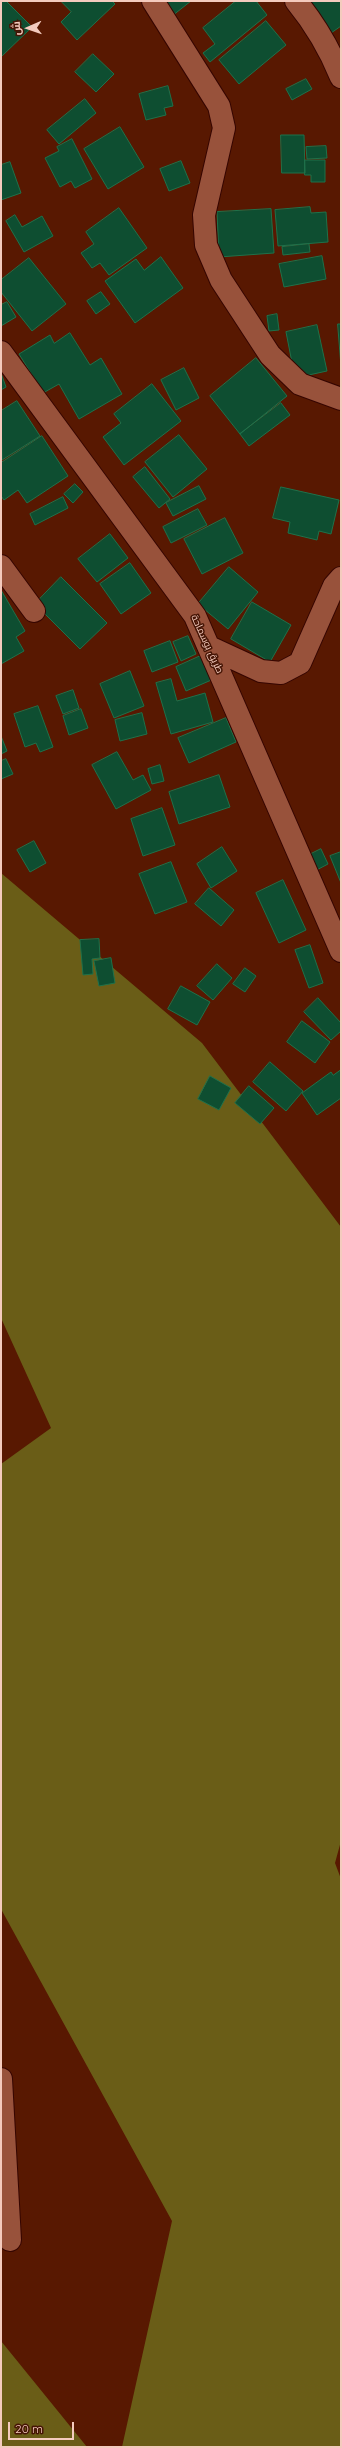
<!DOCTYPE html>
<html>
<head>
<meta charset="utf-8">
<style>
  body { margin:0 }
  #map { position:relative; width:342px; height:2448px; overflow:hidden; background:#581801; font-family:Quicksand,Cairo,sans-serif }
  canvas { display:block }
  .frame { position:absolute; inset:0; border:2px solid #f4cbbe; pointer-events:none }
  .north { position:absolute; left:8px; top:8px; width:40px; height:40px; -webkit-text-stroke:3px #461505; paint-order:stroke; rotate:268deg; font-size:11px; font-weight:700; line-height:16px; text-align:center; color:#f4cbbe }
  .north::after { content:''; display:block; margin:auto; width:14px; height:18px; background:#f4cbbe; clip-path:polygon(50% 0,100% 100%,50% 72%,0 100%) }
  .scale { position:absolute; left:8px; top:2422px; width:66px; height:18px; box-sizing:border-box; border:2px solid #f4cbbe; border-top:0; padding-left:5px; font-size:12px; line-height:14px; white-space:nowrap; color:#f4cbbe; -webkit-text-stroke:3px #461505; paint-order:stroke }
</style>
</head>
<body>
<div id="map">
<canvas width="342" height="2448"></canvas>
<div class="frame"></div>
<div class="north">ش</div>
<div class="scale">20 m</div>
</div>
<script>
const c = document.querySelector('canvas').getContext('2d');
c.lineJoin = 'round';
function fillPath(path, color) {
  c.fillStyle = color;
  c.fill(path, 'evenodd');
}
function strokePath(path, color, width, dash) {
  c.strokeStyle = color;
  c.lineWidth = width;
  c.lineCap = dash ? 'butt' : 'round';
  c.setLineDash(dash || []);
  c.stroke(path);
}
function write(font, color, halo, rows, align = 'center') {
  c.font = font + ' Quicksand,Cairo,sans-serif';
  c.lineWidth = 3;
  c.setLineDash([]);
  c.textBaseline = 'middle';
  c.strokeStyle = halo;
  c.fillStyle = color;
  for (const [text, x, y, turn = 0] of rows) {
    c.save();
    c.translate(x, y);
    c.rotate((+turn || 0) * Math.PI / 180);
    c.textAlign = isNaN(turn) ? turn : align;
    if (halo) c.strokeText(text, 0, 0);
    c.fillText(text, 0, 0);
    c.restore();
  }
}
fillPath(new Path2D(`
  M1,873l201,170 139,184v614l-6,22 6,16v568h-219l50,-226 -171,-312v-445l50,-36 -50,-110z
  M1,2341l86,106h-86z`), '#6a5d17');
const building = new Path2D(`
  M1,1h5l26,26 -31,30z
  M61,1h51l3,3 -38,36 -16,-18 10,-10z
  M160,1h31l-19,15z
  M236,1h20l11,14 -57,47 -7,-9 12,-9 -12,-16z
  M300,1h41v25l-17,12z
  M266,21l20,24 -47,39 -20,-24z
  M93,54l21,20 -18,18 -21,-20z
  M306,79l6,10 -20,11 -6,-11z
  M168,86l5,20 -9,2 2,7 -20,5 -7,-26z
  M85,99l11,14 -37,31 -12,-14z
  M120,127l24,40 -36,22 -24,-40z
  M281,135h23l1,38h-23z
  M72,139l20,40 -17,9 -4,-7 -11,6 -15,-29 14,-7 -2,-4z
  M326,146l1,12 -20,1 -1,-12z
  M305,160h20v22h-14v-7h-6z
  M181,161l9,22 -21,8 -9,-22z
  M10,162l11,31 -20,7v-35z
  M310,207l1,6 15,-1 2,30 -50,4 -3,-36z
  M119,208l28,40 -38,27 -9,-12 -8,5 -11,-15 13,-9 -8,-12z
  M271,209l3,44 -55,4 -2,-45z
  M15,215l7,12 20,-11 11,20 -29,16 -18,-31z
  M309,244l1,8 -27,3 -1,-8z
  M322,256l4,23 -42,8 -5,-23z
  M161,257l22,31 -48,35 -30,-42 31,-22 8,11z
  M29,258l37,46 -34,27 -31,-39v-12z
  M101,292l9,12 -14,10 -9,-13z
  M7,302l9,15 -15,9v-21z
  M277,314l2,16 -10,1 -2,-15z
  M338,324h3v42z
  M317,325l10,46 -32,7 -9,-46z
  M70,333l20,32 11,-7 21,36 -43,25 -20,-35 -16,9 -24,-39 31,-19 4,8z
  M256,358l31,38 -47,38 -30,-38z
  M184,368l15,30 -23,12 -15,-30z
  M1,373l5,14 -5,3z
  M152,384l29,37 -57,44 -21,-28 18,-14 -7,-9z
  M17,401l23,35 -38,24 -1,-49z
  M281,403l9,12 -41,31 -9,-12z
  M179,435l28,34 -34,28 -28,-35z
  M42,436l26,40 -41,27 -9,-13 -14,10 -3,-4v-33z
  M145,467l25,32 -11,9 -26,-31z
  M75,484l8,8 -10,11 -9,-9z
  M199,486l7,13 -33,17 -7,-13z
  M281,487l58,13 -8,34 -12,-3 -2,9 -29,-7 2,-11 -17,-4z
  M63,497l5,11 -33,17 -5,-11z
  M198,509l9,16 -36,18 -8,-16z
  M225,518l18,35 -41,21 -18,-35z
  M110,534l18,24 -31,24 -19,-23z
  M130,563l21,30 -30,21 -21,-30z
  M229,567l29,25 -30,37 -30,-25z
  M61,577l46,46 -27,26 -45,-45z
  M1,590l24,41 -9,6 8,14 -23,13z
  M252,602l39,23 -21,37 -39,-23z
  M188,636l8,18 -15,7 -8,-19z
  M170,641l8,21 -26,10 -8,-21z
  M205,654l11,24 -30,13 -10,-24z
  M130,671l14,35 -30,12 -14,-34z
  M171,679l6,22 28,-8 8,29 -42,12 -15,-51z
  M73,690l6,18 -16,6 -7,-18z
  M38,706l15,41 -13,5 -4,-9 -11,4 -11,-33z
  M81,709l7,19 -19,7 -6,-19z
  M142,713l5,21 -27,7 -5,-21z
  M226,718l10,24 -47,21 -11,-25z
  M1,736l6,15 -6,3z
  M117,752l16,28 10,-5 8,15 -35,19 -24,-44z
  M6,759l7,15 -12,5v-18z
  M160,765l4,16 -12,3 -4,-15z
  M219,775l11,32 -51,17 -10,-32z
  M162,808l13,37 -32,11 -12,-37z
  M34,841l12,22 -16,9 -13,-22z
  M222,847l15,24 -26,17 -14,-24z
  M321,849l7,15 -17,9 -8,-15z
  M341,852v31l-11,-27z
  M171,862l16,40 -32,12 -16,-40z
  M283,880l23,50 -27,13 -23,-50z
  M209,888l25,22 -13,16 -26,-22z
  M99,939l1,19 -8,1 1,15 -10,1 -3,-35z
  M310,945l13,38 -14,5 -14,-38z
  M111,958l4,25 -16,3 -5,-25z
  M217,964l15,14 -19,22 -16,-14z
  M245,968l11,8 -11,16 -12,-8z
  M181,986l29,16 -13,23 -29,-16z
  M318,998l23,25v8l-10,9 -27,-28z
  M302,1021l28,21 -15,21 -28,-21z
  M270,1062l33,29 -17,20 -33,-29z
  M341,1070v28l-24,17 -15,-22 29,-21 2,3z
  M210,1076l21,12 -12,22 -21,-11z
  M249,1086l25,22 -14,16 -25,-21z`);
fillPath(building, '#0e4e31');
strokePath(building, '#1f714a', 1);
const street = new Path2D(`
  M153,1l66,105 5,22 -20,87 2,30 15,35 49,75 30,29 41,15
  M296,1c18,22 34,49 45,76
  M1,352l194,264 146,335
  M1,566l33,45
  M209,647l52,24 20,2 19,-10 34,-77 7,-8
  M1,2079l9,161`);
strokePath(street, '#350500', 24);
strokePath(street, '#98523b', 22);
write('10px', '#f4cbbe', '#461505', [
  ["طريق بوسماحة",207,644,65]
]);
</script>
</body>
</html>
